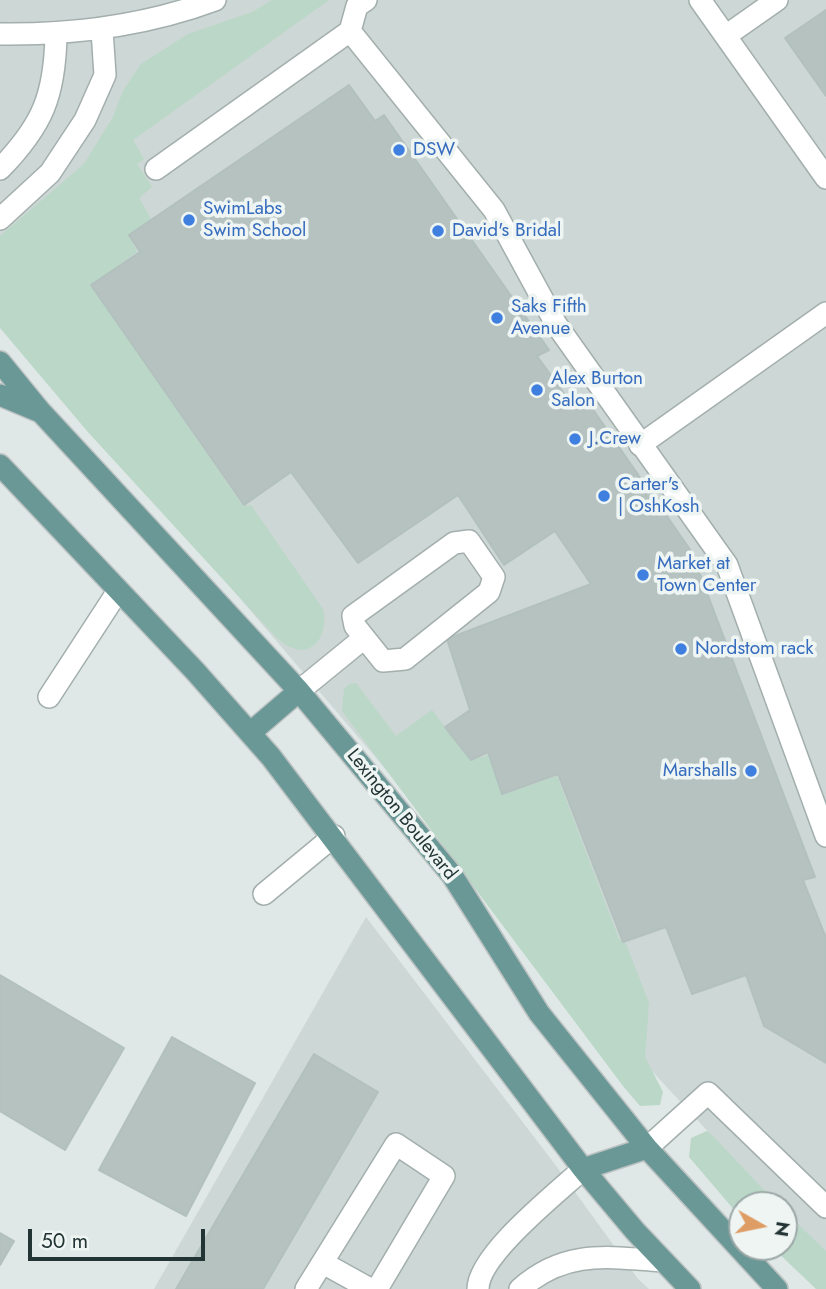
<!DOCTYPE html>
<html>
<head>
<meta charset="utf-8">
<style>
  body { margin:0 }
  #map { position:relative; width:826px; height:1289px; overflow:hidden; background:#dfe8e6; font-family:Jost,sans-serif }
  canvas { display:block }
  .north { position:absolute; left:728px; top:1191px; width:70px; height:70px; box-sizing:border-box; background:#eef5f3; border:2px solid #9ca8a7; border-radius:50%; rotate:99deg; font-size:19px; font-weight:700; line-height:28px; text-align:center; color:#223534 }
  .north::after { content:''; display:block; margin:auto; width:24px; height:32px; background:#df9d66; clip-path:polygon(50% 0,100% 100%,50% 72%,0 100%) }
  .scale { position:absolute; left:28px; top:1229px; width:177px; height:32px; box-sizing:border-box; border:4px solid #223534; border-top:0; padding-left:9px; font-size:21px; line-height:24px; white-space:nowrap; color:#223534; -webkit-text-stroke:5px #eef5f3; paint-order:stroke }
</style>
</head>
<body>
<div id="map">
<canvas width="826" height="1289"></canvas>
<div class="north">N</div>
<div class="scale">50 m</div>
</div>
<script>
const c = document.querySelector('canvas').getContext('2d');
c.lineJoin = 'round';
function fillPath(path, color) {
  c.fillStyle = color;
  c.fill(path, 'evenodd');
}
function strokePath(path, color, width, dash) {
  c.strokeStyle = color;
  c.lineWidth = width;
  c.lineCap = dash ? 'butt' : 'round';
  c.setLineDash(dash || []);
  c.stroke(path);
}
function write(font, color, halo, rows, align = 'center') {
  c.font = font + ' Jost,sans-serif';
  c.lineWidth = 7;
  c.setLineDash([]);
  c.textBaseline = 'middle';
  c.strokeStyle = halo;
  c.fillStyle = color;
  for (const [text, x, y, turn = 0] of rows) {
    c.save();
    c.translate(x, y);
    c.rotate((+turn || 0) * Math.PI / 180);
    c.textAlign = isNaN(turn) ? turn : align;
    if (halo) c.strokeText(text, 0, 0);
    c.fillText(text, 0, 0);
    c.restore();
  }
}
fillPath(new Path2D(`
  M0,0h826v1258l-42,-45v-8h-8l-237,-256 -539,-632z
  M366,917l191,250 81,112 11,10h-495z`), '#cdd7d5');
fillPath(new Path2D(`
  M272,0h57l-196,140 11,19 -7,5 15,23 -13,11 12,21 -22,16 8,17 -46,33 149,217 4,4 7,-1 72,104c6,22 -8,51 -35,37 -10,-5 -18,-16 -25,-23l-176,-192 -87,-103v-92l84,-72 29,-47 10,-26 18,-27 47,-30 64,-22z
  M356,683l40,53 36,-26 39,51 17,-6 14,40 55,-19 62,163 7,5 23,59 -4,54 18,35 -3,13 -20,1 -17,-20 -281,-375 2,-22 5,-5z
  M707,1131l5,4 66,70h-36v14l-53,-62 2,-19z
  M784,1211l42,40v38h-10l-44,-42h12z`), '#bad7c8');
const building = new Path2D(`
  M826,10v86l-41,-58z
  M349,85l26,36 9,-6 165,235 -12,6 36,50 12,-8 106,153 124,326 -12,3 23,58v125l-62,-37 -18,-51 -54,19 -26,-67 -43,15 -65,-168 -56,20 -14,-42 -17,8 -26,-33 25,-17 -23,-71 144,-55 -36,-53 -51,34 -46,-70 -100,68 -67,-91 -47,33 -153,-220 49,-33 -11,-17z
  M0,975l124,73 -59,102 -65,-39z
  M172,1037l83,46 -69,133 -87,-46z
  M314,1054l64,38 -115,197h-87z
  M0,1233l14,8 -14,24z`);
fillPath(building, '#b5c2bf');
strokePath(building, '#b2c0be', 2);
const minor = new Path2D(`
  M700,0l126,178
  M350,31l144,179 62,114 171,241 99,271
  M0,34c75,1 145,-8 215,-34
  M727,35l50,-35
  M0,169c43,-44 55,-74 56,-135
  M156,169l194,-138 7,-25 9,-6
  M0,219l50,-46 35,-53 20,-45 -3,-45
  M640,445l186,-132
  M469,541l25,36 -5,15 -84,67 -22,2 -28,-35 -2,-10 101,-73z
  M299,691l65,-53
  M49,697l69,-106
  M264,894l70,-58
  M647,1148l61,-55 118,114
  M323,1263l47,26
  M306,1289l90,-145 48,32 -67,113
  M478,1289c0,-34 79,-96 105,-120
  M520,1289c45,-40 88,-32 143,-28`);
const major = new Path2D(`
  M0,362l40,49 259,280 153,184 87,138 108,135 130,141
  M0,395l38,16
  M0,465l195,206 76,86 312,412 52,62 55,58
  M250,733l49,-42
  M583,1169l64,-21`);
strokePath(minor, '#a3afad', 24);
strokePath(major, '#bdc2c2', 24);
strokePath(minor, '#fff', 21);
strokePath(major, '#699896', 21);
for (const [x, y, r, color] of [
  [399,150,7,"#3f7fe0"],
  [189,220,7,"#3f7fe0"],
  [438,231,7,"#3f7fe0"],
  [497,318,7,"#3f7fe0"],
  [537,390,7,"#3f7fe0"],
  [575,439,7,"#3f7fe0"],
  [604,496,7,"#3f7fe0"],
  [643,575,7,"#3f7fe0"],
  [681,649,7,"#3f7fe0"],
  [751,771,7,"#3f7fe0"]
]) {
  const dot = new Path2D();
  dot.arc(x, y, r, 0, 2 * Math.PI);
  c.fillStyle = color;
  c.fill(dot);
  strokePath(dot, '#eef5f3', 2.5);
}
write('19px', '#366cbe', '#eef5f3', [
  ["DSW",413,150],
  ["SwimLabs",203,209],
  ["Swim School",203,231],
  ["David's Bridal",452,231],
  ["Saks Fifth",511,307],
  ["Avenue",511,329],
  ["Alex Burton",551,379],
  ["Salon",551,401],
  ["J.Crew",589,439],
  ["Carter's",618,485],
  ["| OshKosh",618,507],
  ["Market at",657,564],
  ["Town Center",657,586],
  ["Nordstom rack",695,649],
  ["Marshalls",737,771,"right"]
], 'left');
write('19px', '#223534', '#eef5f3', [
  ["Lexington Boulevard",401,815,51]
]);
</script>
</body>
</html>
